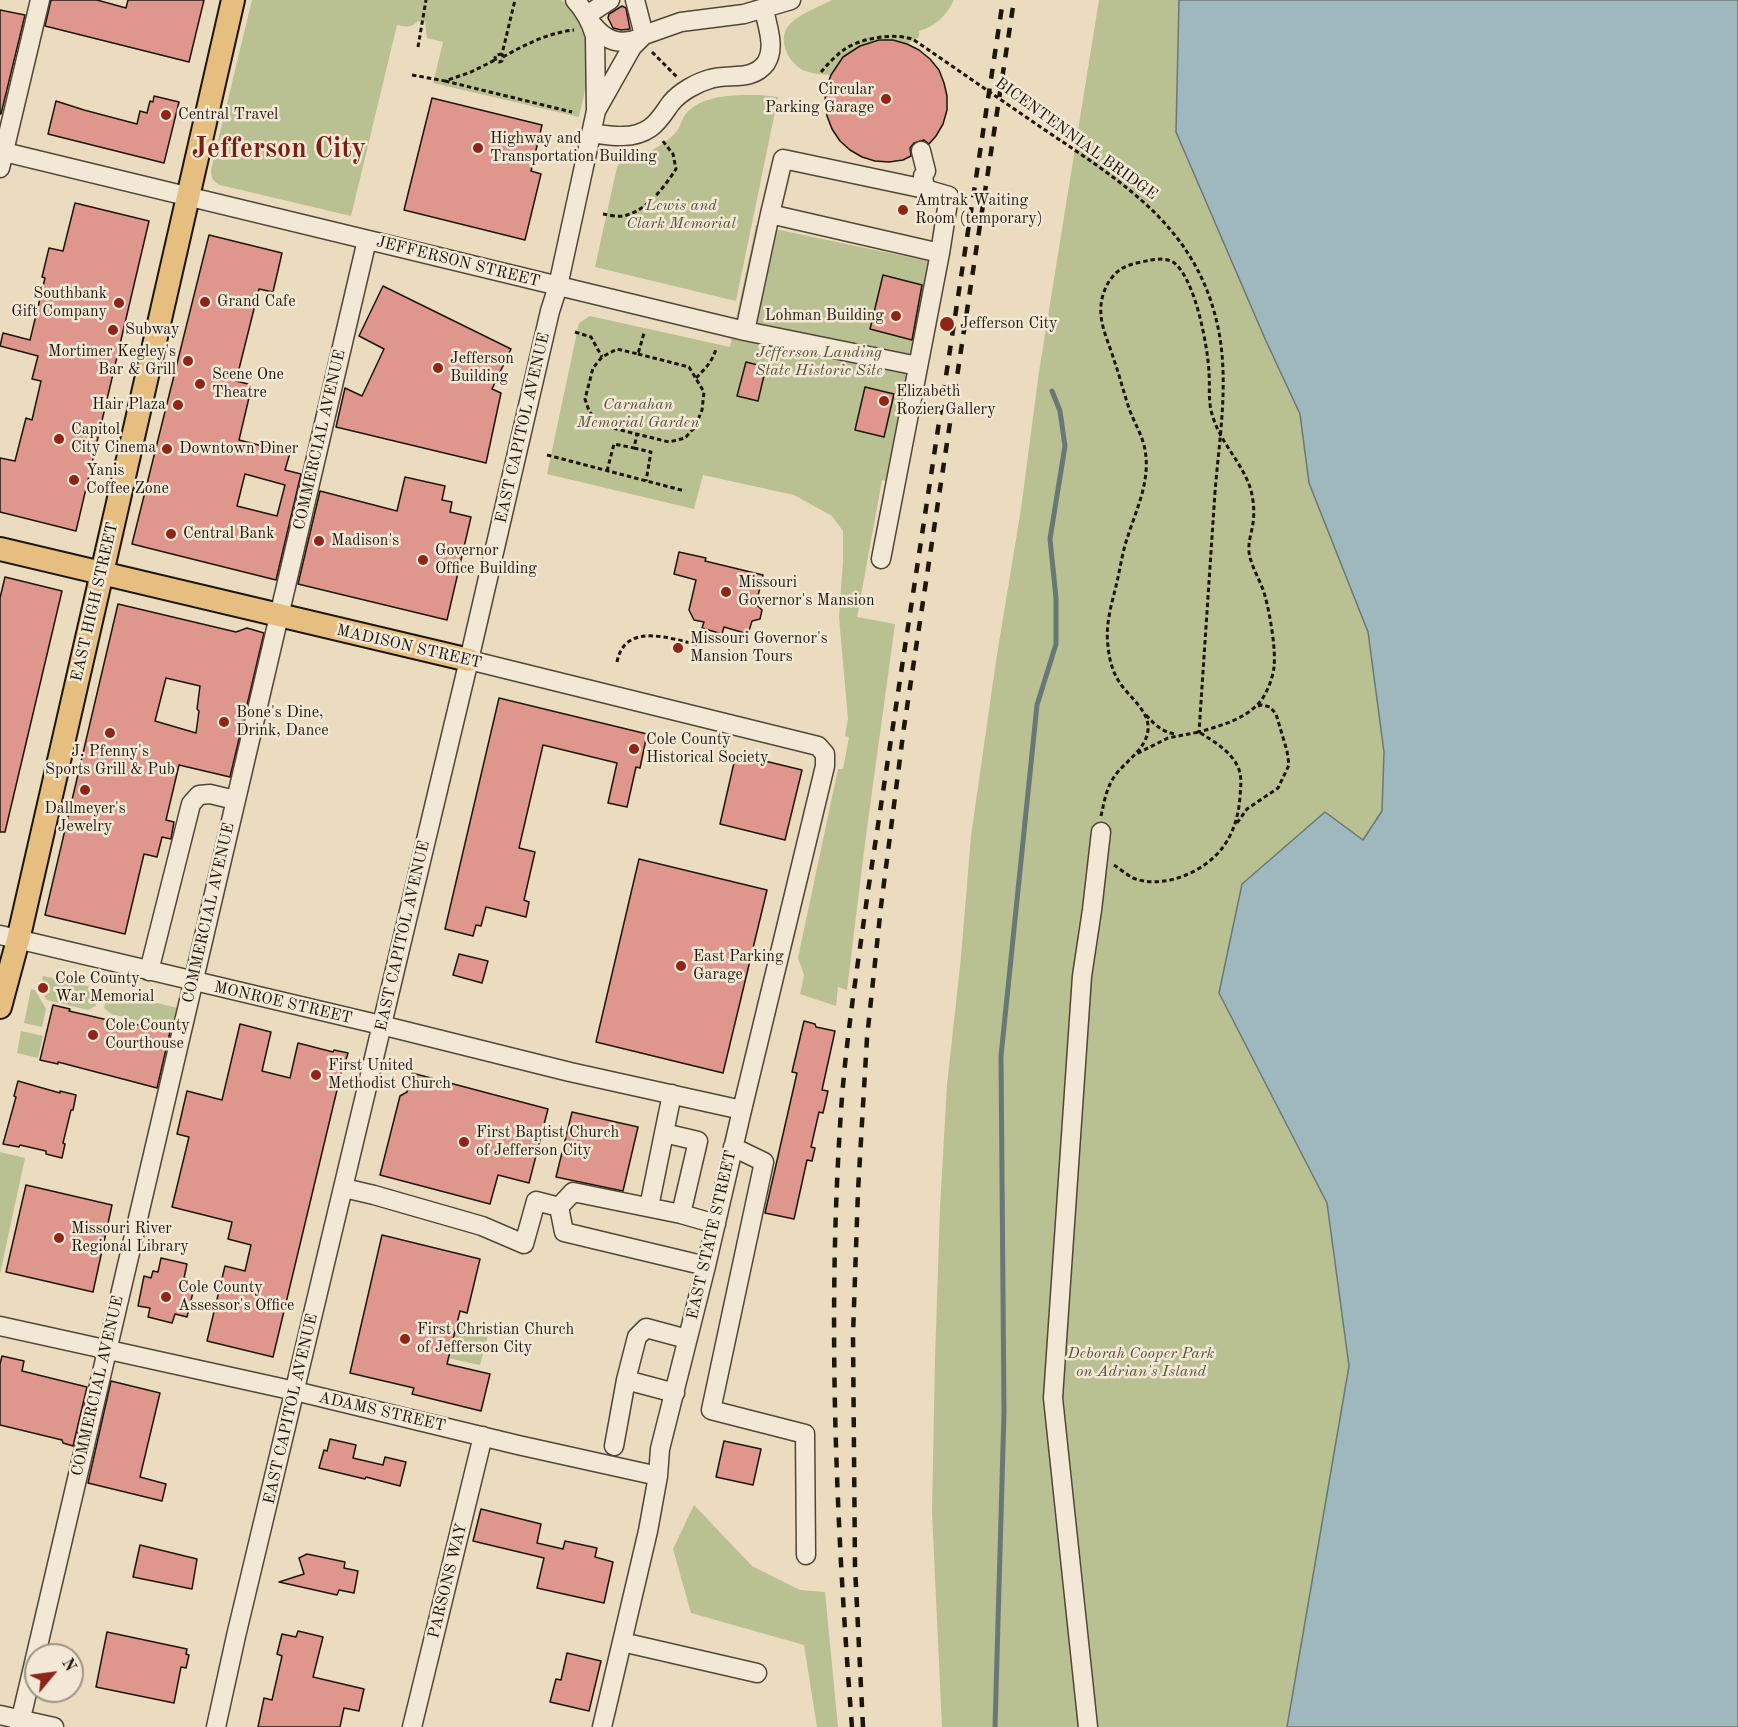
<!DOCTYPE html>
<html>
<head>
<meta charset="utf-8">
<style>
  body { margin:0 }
  #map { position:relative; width:1738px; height:1727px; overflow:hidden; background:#ebdbbf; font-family:"Old Standard TT",serif }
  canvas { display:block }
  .north { position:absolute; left:24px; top:1643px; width:60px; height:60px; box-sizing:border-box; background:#f2e8d5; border:2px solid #9d9484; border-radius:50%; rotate:61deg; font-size:16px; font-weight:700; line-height:24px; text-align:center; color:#1d160b }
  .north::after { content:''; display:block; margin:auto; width:21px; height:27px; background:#8f2418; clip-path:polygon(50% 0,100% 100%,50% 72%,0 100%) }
</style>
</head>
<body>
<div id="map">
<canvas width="1738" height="1727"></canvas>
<div class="north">N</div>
</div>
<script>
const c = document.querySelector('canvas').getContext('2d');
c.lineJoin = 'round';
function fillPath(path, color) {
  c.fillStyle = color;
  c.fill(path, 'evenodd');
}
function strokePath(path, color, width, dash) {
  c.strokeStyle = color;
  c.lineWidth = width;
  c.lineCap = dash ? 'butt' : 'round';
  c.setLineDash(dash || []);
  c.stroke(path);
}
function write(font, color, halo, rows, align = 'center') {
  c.font = font + ' "Old Standard TT",serif';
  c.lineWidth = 5;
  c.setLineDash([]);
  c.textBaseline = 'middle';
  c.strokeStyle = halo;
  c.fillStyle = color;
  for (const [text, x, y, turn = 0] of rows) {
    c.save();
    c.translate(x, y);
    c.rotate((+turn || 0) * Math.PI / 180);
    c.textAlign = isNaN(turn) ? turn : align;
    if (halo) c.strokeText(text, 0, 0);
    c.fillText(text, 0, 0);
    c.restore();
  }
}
fillPath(new Path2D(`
  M252,0h309c40,31 28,75 18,117l-146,-34 10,-41 -16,-4 -2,-16 -7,-1c-6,7 -13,6 -21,4l-46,191 -131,-31c-7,-3 -9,-8 -9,-15z
  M832,0h122c-8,16 -18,26 -35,31v6l-12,7c-34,-8 -59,0 -76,31 -9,-1 -20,-1 -28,-5 -16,-8 -27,-34 -12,-47 10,-10 28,-16 41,-23z
  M1099,0h80l-3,133 90,208 34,73 9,69 59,149 16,120 -2,59 -19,30 -38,-29 -106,181 108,210 22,164 -62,360h-345l-10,-215 3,-152 5,-152 7,-123 14,-128 10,-121 25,-175 25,-152 18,-137z
  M760,95l18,2 -42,204 -141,-34 22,-100c11,-15 23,-9 37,-18 9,-5 19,-12 25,-21 2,-4 3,-9 6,-13 16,-21 51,-20 75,-20z
  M756,225l176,37 -46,219 -4,-1 -25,137 38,7 -30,219 -18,147 -9,-3 -2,19 -36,-12 4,-19 -6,-17 40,-189h5l6,-32 -4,-1 3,-17 -9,-102 4,-56v-30l-11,-15 -38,-21 -91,-20 -9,34 -147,-35 32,-151 11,-7 140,31z
  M43,976l57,13 -4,17 -8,4 -41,-10 -3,-4 6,-4 -8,-13z
  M31,989l4,1 11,19 -4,18 -18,-4z
  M108,991l69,17v4l4,1 -4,17 -66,-16 -7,-6z
  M21,1031l22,5 -5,22 -21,-5z
  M0,1152l25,6 -25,116z
  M457,1320l26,6 5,9 -8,30 -32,-7z
  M694,1505l58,61 48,24 25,2 13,135h-21l-13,-82 -113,-32 -18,-64z`), '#b9c091');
const water = new Path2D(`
  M1179,0h559v1727h-451l62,-361 -22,-163 -108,-210 23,-109 83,-72 38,28 19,-29 2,-59 -16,-120 -59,-149 -9,-69 -34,-73 -90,-209z`);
fillPath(water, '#9fb8be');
strokePath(water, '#6b7776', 1.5);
strokePath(new Path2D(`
  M995,1727l9,-315 -3,-356 36,-351 19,-61v-46l-6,-59 15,-93 -5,-35 -8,-20`), '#6b7776', 5);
const building = new Path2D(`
  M51,0h46l29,8 2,-8h76l-15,62 -144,-36z
  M622,6l4,2 4,21 -9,1 -8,-2 -5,-10 1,-4z
  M0,10l25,5 -24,99h-1z
  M879,40h14l14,4 12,6 11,9 9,11 5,13 3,13v14l-4,14 -7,12 -7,8 -5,-4 -10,3 -4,5 1,8 -8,4 -14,2 -14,-1 -13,-4 -12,-7 -10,-9 -8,-12 -5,-13 -2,-14 1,-14 5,-13 12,-18 17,-11z
  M154,96l25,6 -15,61 -116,-29 8,-33 28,9 53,14 3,-13 7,2 3,-12 3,1z
  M432,98l110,27 -11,46 10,3 -16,66 -121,-30z
  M75,203l74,18 -73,310 -76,-19v-54l15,3 11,-43 6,2 9,-39 -9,-2 6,-23 -38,-10 3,-13 27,7 15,-62 -3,-1 7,-29 14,3z
  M209,235l73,18 -9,39 -14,-3 -23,92 16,4 -13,55 51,13 -5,17 16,4 -25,106 -144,-36zM245,474l40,11 -8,31 -40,-10z
  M883,275l39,10 -10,55 -42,-11z
  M383,286l128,63 -19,40 9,4 -15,70 -150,-36 9,-39 17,8 22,-47 -25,-13z
  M746,362l20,5 -8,34 -21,-5z
  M865,387l29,7 -10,43 -29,-7z
  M405,477l40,9 -3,14 10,2 -2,10 21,5 -24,103 -149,-36 22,-93 77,20z
  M679,552l27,6 -1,3 58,14 -7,29 6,6 -2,9 -8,2 -4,13 -24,-7 -2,7 -20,-6 2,-6 -10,-2 -5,-10 7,-30 -22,-6z
  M5,577l57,14 -57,241h-5v-234z
  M118,604l118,28 11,-4 17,5 -34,144 -51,-12 -13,55 8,2 -3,17 -9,-2 -5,20 -13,-3 -19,80 -80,-19zM166,678l34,8 -3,23 2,2 -3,22 -41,-12z
  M499,698l148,36 -7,34 -4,-1 -9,40 -19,-4 9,-40 -74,-18 -24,103 16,4 -11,48 5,2 -3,15 -40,-10 -5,19 -5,-1 -3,11 -28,-7z
  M736,754l66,16 -17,70 -65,-16z
  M639,859l128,31 -44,183 -127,-31z
  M459,954l29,7 -6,22 -29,-8z
  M53,1005l17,4 -1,2 56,13v-2l45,10 -13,56 -99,-26v2l-18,-4z
  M804,1021l11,3 1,3 19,4 -13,59 6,1 -5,22 -4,-1 -8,35 4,1 -3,13 -5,-1 -13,59 -29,-6 32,-140 -5,-1z
  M240,1024l31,8 -9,39 28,7 8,-35 35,9 1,-2 14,3 -4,13 -1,-1 -70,292 -66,-16 18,-75 20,5 6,-26 -23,-6 4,-17 -60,-15 17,-70 -12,-3 10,-43 35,9z
  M412,1073l136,36 -19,74 -31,-8 -8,29 -110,-29 20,-79 7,-4z
  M18,1081l42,12v-2l16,4 -3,15h-2l-8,33 2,1 -3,14 -16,-4v-3l-26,-6 -1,2 -16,-3 13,-47 -2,-1z
  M572,1112l66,15 -15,64 -67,-14z
  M26,1185l86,20 -19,87 -87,-20z
  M382,1235l98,24 -13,54 -7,-2 -13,53 43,10 -9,37 -69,-17 2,-6 -64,-15z
  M161,1258l26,6 -3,14 5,1 -2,7 7,2 -7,29 -12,-3 -3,9 -24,-6 2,-9 -12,-2 6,-30 7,2 2,-7 5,1z
  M2,1356l22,5 -2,10 65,16 -14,59 -10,-3 -1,-3 -62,-15v-61z
  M111,1381l49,12 -20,84 26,7 -4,17 -74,-18z
  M330,1439l26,6 -3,13 30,7 2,-8 21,5 -6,24 -34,-9 -1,2 -46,-11 5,-18 3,1z
  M724,1441l37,8 -8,36 -37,-8z
  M481,1509l60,15 -4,19 26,6 2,-8 32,7 -2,9 18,5 -9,41 -67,-15 7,-30 -71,-17z
  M140,1545l57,14 -5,30 -59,-12z
  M307,1554l38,8 -1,6 14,3 -4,22 -15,-3 -2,5 -58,-13 25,-8 -5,-16z
  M298,1631l25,6 -10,40 51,12 -5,22 -15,-3 -4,19h-82l6,-29 8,2 10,-44 -5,-2 5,-20 14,3z
  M107,1632l80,17 -1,5 3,1 -3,13 -5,-1 -7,36 -78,-16z
  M567,1653l34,8 -12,50 -39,-9 6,-23 5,1z`);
fillPath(building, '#df968c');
strokePath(building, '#1d160b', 1.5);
const minor = new Path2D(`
  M635,0l9,35
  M587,15l23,-15
  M592,24c13,17 28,22 48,14
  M597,109l35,-62 12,-12 37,-13 63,-8 47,-14
  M592,133c19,3 41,7 58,-5 9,-6 15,-17 21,-25 9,-11 25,-20 39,-24 19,-6 42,3 56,-16 10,-16 1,-37 -2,-54
  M0,151l745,180 173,35
  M921,151l5,20 -3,5 2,13
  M0,168l40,-168
  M770,214l13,-55 142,30 24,7 -9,57 -59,306
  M745,331l25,-117 170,39
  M469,660l349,86 7,8v12l-83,344 -36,156 -46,183 -2,27 -10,55 -46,196
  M0,935l381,90 189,47 172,38
  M149,971l42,-167 8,-9 11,-1 25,6
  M664,1133l8,-39
  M733,1147l31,15 -53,248 94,24 1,121
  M344,1188l30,7 108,31 42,18 12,-43 23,6
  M559,1207l14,-15 108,22 17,-73 -34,-8 -15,74
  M559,1207l5,25 142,34
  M681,1214l35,10
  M0,1326l295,65 223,54 140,31
  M675,1393l-49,-13 11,-43 9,-9 41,11
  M614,1446l12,-66
  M622,1642l135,31
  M0,1715l54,12
  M19,1727l348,-1487
  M216,1727l20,-91 233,-976 81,-349 8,-25 38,-175 -1,-75c-4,-14 -10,-25 -20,-36
  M412,1727l71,-291
  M1088,1727l-35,-329 29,-422 10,-66 9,-78`);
const major = new Path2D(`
  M0,549l469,111
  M0,1007l18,-67 215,-940`);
strokePath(minor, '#504738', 21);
strokePath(major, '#1d160b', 26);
strokePath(new Path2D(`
  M418,47l8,-47
  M652,52l25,25
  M502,54l-6,1 -1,3 1,3 3,1 3,-1 1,-4 -1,-3 13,-54
  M503,57c23,-13 45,-24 71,-27
  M821,72c7,-8 15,-17 24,-23 16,-11 51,-17 69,-9
  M412,75l33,6 26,-9 24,-12
  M445,81l127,31
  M603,214c7,1 17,4 24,1 21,-6 38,-29 49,-46l-3,-15 -11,-14
  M575,332l16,5 11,20
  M638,354l51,13 15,25 -2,18 -7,17 -10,11 -16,4 -69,-17 -11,-14 -4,-12 8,-31 9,-11 15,-8 21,5 6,-21
  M696,378c9,-9 16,-16 20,-29
  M634,448l17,4 -5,29
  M547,455l138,36
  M607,471l7,-27 20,4 3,-14
  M617,662c8,-41 54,-23 82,-17
  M1146,715c9,10 17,18 31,19
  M1101,816c3,-13 5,-27 13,-39 10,-15 32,-27 34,-47 2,-20 -21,-34 -30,-50 -6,-10 -9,-22 -10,-34 -3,-22 4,-43 9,-64 3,-13 5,-27 9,-40 9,-30 25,-60 19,-92 -2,-13 -10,-26 -15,-39 -6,-17 -10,-34 -16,-51 -4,-14 -12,-30 -13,-45 -2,-19 8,-42 26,-49 7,-3 16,-4 23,-6 8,-1 16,-2 23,2 22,15 35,85 36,111 1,14 -1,28 3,41 7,26 26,44 36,68 5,11 7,28 5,41 -1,9 -5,18 -4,29 2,15 12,29 16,44 5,18 11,53 9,71 -1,11 -8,29 -16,37 -15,16 -39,22 -59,28l16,-240
  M1237,823l10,-14 31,-21 11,-23 -2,-14 -11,-37 -6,-7 -8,-2 -4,1
  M1114,865c6,4 13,10 19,13 30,12 72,-6 90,-31 11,-15 16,-33 17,-51 1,-11 2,-22 -3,-31 -8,-15 -24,-24 -38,-33l-31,6 -32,16`), '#1d160b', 3, [4.5, 3]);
strokePath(minor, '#f2e8d5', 18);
strokePath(major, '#e6be80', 22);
strokePath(new Path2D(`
  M852,1727c-16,-206 -25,-410 -11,-616 5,-74 17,-147 27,-220l135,-891
  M863,1727l-8,-160 -2,-232 5,-144 9,-153 14,-132 23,-179 110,-727`), '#1d160b', 4.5, [10, 10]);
strokePath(new Path2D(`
  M914,40c44,30 87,60 131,90 83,56 157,101 175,208 8,51 -1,104 -5,154`), '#1d160b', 3, [4.5, 3]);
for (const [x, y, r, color] of [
  [886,99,6,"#8f2418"],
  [166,115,6,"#8f2418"],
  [478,148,6,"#8f2418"],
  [903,210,6,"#8f2418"],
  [205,302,6,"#8f2418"],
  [119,303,6,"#8f2418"],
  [896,316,6,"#8f2418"],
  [947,324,8,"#8f2418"],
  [113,330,6,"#8f2418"],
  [188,361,6,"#8f2418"],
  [438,368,6,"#8f2418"],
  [200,384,6,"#8f2418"],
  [884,401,6,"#8f2418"],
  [178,405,6,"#8f2418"],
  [59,439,6,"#8f2418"],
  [167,449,6,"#8f2418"],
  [74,480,6,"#8f2418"],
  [171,534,6,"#8f2418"],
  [319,541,6,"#8f2418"],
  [423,560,6,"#8f2418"],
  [726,592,6,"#8f2418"],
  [678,648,6,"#8f2418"],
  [224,722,6,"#8f2418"],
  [110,733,6,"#8f2418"],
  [634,749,6,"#8f2418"],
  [85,790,6,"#8f2418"],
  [681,966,6,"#8f2418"],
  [43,988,6,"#8f2418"],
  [93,1035,6,"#8f2418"],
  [316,1075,6,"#8f2418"],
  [464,1142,6,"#8f2418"],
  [59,1238,6,"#8f2418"],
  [166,1297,6,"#8f2418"],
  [405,1339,6,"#8f2418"]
]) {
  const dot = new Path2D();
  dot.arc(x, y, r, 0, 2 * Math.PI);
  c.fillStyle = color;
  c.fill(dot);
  strokePath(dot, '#f2e8d5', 2);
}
write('16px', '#1d160b', '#f2e8d5', [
  ["Circular",874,90,"right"],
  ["Parking Garage",874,108,"right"],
  ["Central Travel",178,115],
  ["Highway and",490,139],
  ["Transportation Building",490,157],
  ["Amtrak Waiting",915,201],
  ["Room (temporary)",915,219],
  ["Southbank",107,294,"right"],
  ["Gift Company",107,312,"right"],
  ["Grand Cafe",217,302],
  ["Lohman Building",884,316,"right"],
  ["Jefferson City",960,324],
  ["Subway",125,330],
  ["Mortimer Kegley's",176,352,"right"],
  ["Bar & Grill",176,370,"right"],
  ["Jefferson",450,359],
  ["Building",450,377],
  ["Scene One",212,375],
  ["Theatre",212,393],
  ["Elizabeth",896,392],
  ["Rozier Gallery",896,410],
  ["Hair Plaza",166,405,"right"],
  ["Capitol",71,430],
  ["City Cinema",71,448],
  ["Downtown Diner",179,449],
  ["Yanis",86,471],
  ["Coffee Zone",86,489],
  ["Central Bank",183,534],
  ["Madison's",331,541],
  ["Governor",435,551],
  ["Office Building",435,569],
  ["Missouri",738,583],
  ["Governor's Mansion",738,601],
  ["Missouri Governor's",690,639],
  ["Mansion Tours",690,657],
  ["Bone's Dine,",236,713],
  ["Drink, Dance",236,731],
  ["Cole County",646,740],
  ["Historical Society",646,758],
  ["J. Pfenny's",110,752,"center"],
  ["Sports Grill & Pub",110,770,"center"],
  ["Dallmeyer's",85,809,"center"],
  ["Jewelry",85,827,"center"],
  ["East Parking",693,957],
  ["Garage",693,975],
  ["Cole County",55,979],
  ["War Memorial",55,997],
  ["Cole County",105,1026],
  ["Courthouse",105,1044],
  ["First United",328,1066],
  ["Methodist Church",328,1084],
  ["First Baptist Church",476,1133],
  ["of Jefferson City",476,1151],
  ["Missouri River",71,1229],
  ["Regional Library",71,1247],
  ["Cole County",178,1288],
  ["Assessor's Office",178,1306],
  ["First Christian Church",417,1330],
  ["of Jefferson City",417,1348]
], 'left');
write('16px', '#1d160b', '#f2e8d5', [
  ["BICENTENNIAL BRIDGE",1076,139,36],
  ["JEFFERSON STREET",458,262,14],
  ["EAST CAPITOL AVENUE",523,428,-77],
  ["COMMERCIAL AVENUE",320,440,-77],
  ["EAST HIGH STREET",95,602,-77],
  ["MADISON STREET",409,647,13],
  ["COMMERCIAL AVENUE",209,913,-77],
  ["EAST CAPITOL AVENUE",403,936,-77],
  ["MONROE STREET",283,1003,13],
  ["EAST STATE STREET",712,1235,-77],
  ["COMMERCIAL AVENUE",98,1386,-77],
  ["EAST CAPITOL AVENUE",291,1409,-77],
  ["ADAMS STREET",382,1412,13],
  ["PARSONS WAY",448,1581,-76]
]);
write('italic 16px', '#54523a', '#f2e8d5', [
  ["Lewis and",681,206],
  ["Clark Memorial",681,224],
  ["Jefferson Landing",819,353],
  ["State Historic Site",819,371],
  ["Carnahan",638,405],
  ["Memorial Garden",638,423],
  ["Deborah Cooper Park",1141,1354],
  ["on Adrian's Island",1141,1372]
]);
write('bold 28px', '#7a1f14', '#f2e8d5', [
  ["Jefferson City",279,150]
]);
</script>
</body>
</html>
